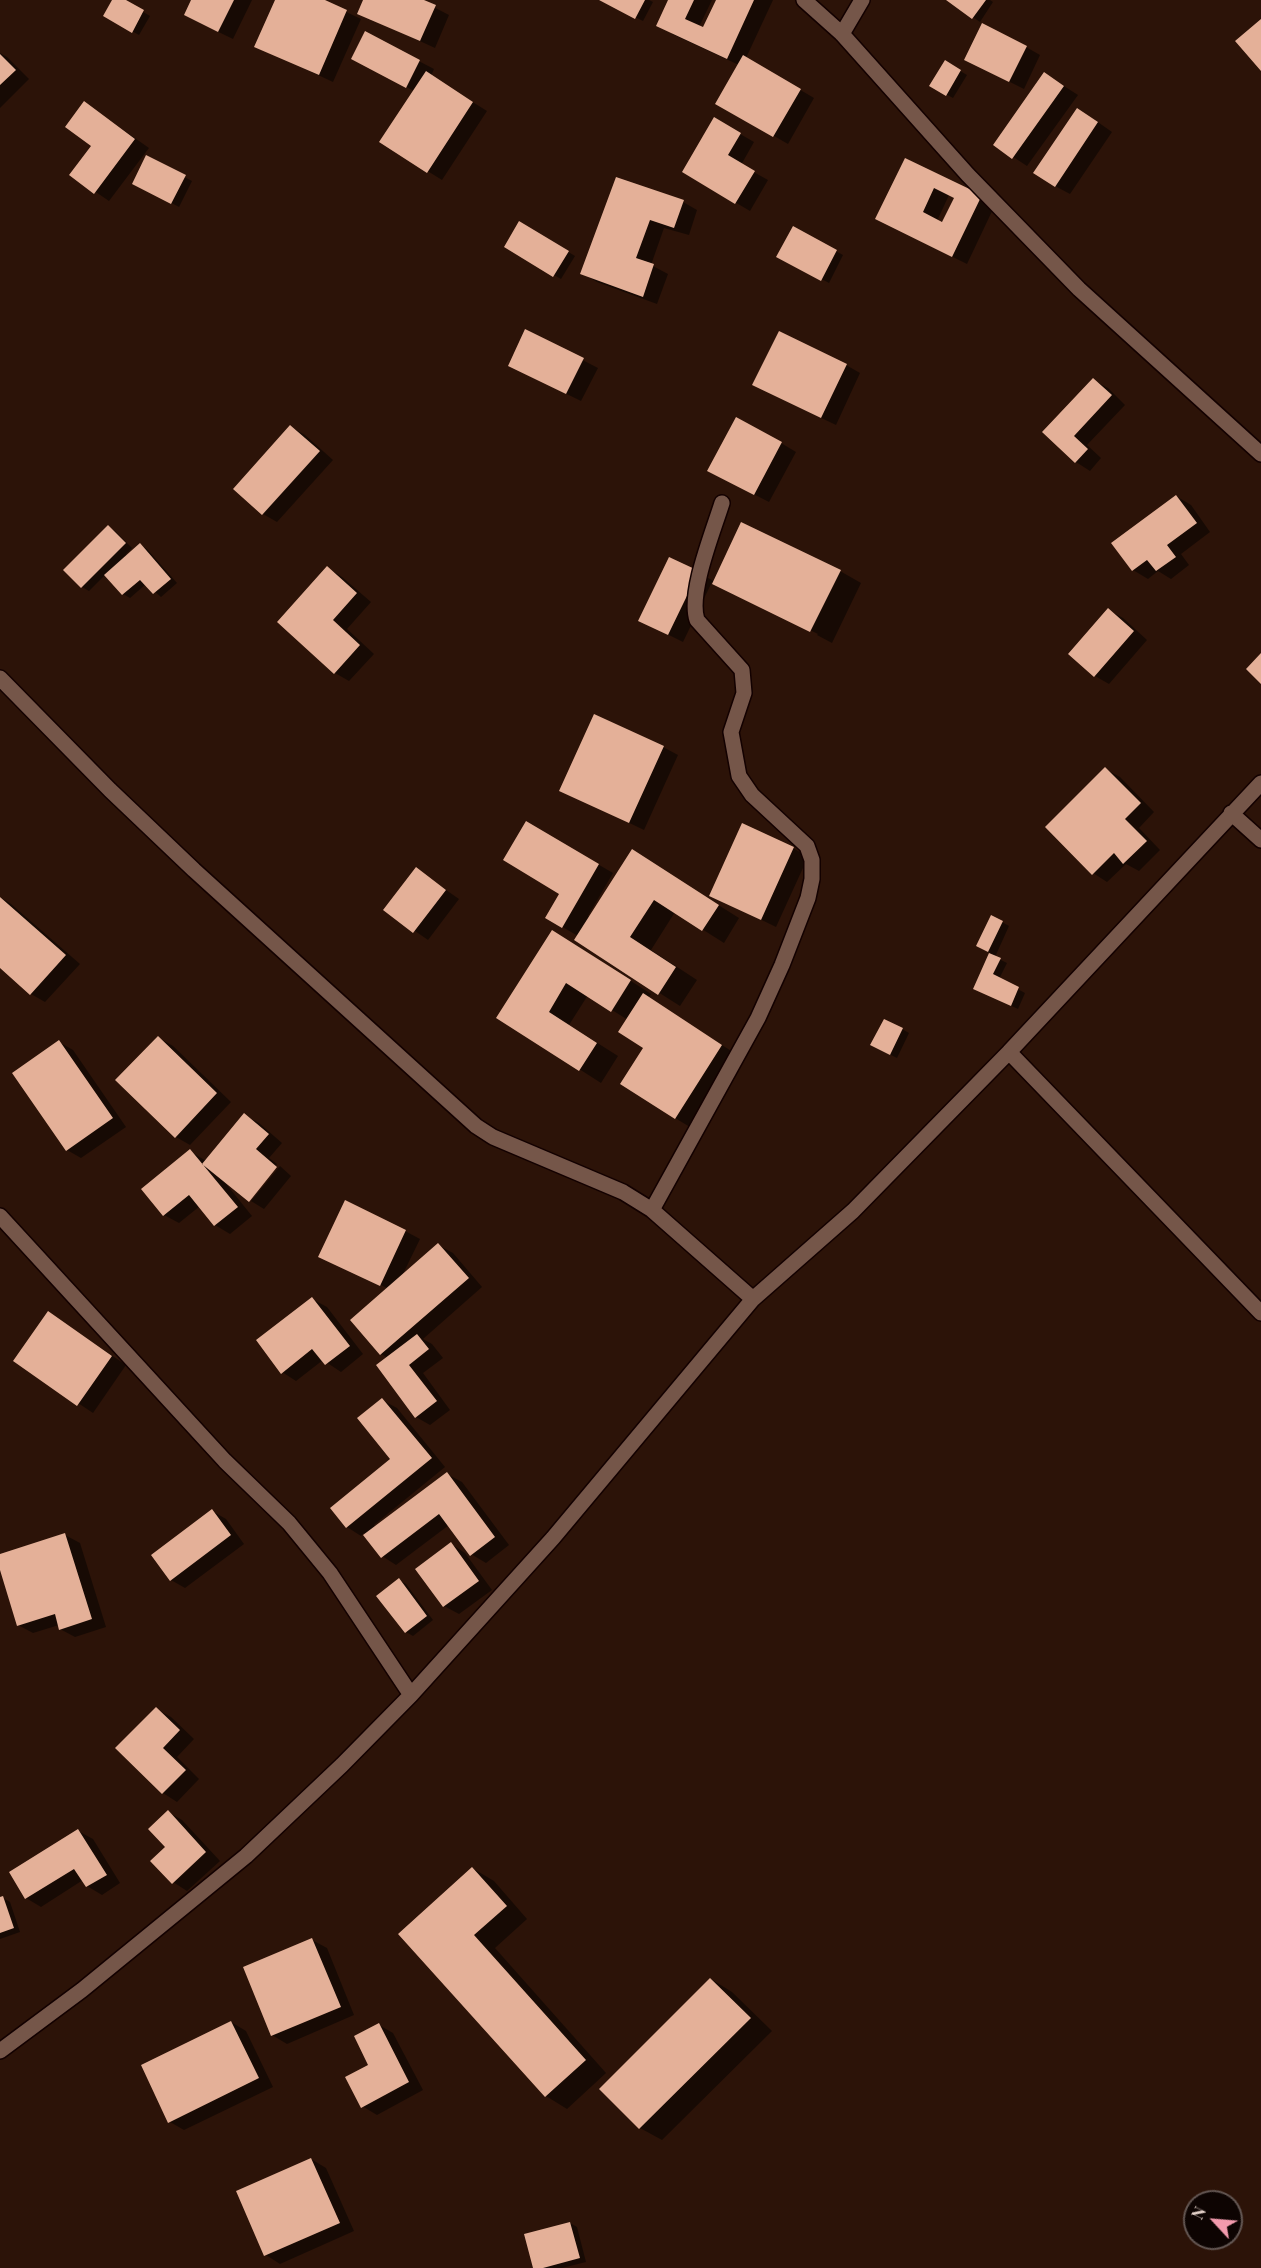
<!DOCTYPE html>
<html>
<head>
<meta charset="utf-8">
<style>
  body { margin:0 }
  #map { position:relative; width:1261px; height:2268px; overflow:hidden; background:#2c1308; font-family:"Playfair Display",serif }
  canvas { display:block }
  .north { position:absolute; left:1183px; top:2190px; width:60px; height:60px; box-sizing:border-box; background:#0d0402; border:2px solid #635652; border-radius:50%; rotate:296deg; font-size:16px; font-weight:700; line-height:24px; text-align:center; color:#e3d1c9 }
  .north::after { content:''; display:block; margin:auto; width:21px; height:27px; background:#f29aad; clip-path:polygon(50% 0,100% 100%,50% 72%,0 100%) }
</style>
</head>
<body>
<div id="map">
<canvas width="1261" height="2268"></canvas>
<div class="north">N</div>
</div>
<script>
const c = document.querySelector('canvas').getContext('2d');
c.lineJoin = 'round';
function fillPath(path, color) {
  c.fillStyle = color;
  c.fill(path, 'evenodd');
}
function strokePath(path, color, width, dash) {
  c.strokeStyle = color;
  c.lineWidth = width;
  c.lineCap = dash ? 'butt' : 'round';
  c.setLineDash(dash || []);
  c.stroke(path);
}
fillPath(new Path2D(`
  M114,0h9l27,16 -11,19 -34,-19z
  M193,0h59l-19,39 -33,-16z
  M277,0h44l40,19 -28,63 -77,-36z
  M365,0h55l29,15 -14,33 -76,-35z
  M601,0h48l4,2 -10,19z
  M670,0h42l-13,27 5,2 14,-29h55l-27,58 68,40 -26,46 -71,-41 22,-38 -67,-31z
  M948,0h42l3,2 -13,20z
  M365,33l69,36 -3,7 56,35 -45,69 -61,-38 33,-51 -47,-25z
  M1026,47l14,8 -16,34 -44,-22z
  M0,53l7,4 22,22 -29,29z
  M945,62l22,13 -14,23 -22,-12z
  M1045,74l33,21 -51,71 -32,-21z
  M85,103l64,45 -40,53 -38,-26 22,-29z
  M1092,118l20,14 -42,62 -15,-8z
  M714,119l40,23 -13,23 27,15 -18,31 -66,-39z
  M146,157l46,24 -13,26 -45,-24z
  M906,160l89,45 -28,59 -75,-37zM949,195l6,3 -12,26 -6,-3z
  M617,178l66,24 14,8 -8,25 -25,-7 -13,37 17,9 -11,30 -60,-22 -15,-9z
  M520,223l55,33 -14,23 -55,-32z
  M793,228l50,27 -14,28 -51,-27z
  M526,331l72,37 -17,33 -57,-28z
  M846,365l14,8 -24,52 -67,-32z
  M1093,380l15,8 17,17 -38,40 14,13 -11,13 -14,-9 -32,-30z
  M291,427l14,8 28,25 -56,62 -14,-8z
  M781,443l15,9 -27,50 -45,-23z
  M1176,496l15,9 19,27 -29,22 8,11 -18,14 -13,-8 -10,8 -15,-9 -19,-27z
  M108,527l7,4 17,17 -6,6 1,2 13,-11 7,4 30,34 -16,14 -15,-13 -16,14 -7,-4 -18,-19 -16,16 -7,-4z
  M328,568l14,9 29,25 -24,27 27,25 -25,27 -14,-8z
  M840,571l21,12 -29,60 -15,-8 1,-1 -84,-41v2l-22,-13 -29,60 -28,-14 43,-56 17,10z
  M1108,610l15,8 24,22 -38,44 -14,-8z
  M663,747l15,8 -34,75 -83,-40z
  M1105,769l15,8 34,35 -15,16 21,22 -21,21 -13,-7 -19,18 -14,-9z
  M527,823l86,50 -25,43 2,2 42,-67 107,67 -15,25 -49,-31 -24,38 46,30 -17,26 -104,-66 2,-4 -31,-18 14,-25z
  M793,848l15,9 -32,70 -65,-32z
  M416,869l43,30 -31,41 -43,-30z
  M0,897l11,7 69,60 -35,38 -14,-8 -31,-28z
  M1002,922l7,4 -14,31 12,6 -8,16 26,14 -7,16 -44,-21 16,-35 -12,-7z
  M574,944l77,50 -3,4 88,56 -46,73 -15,-9 -30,-71 -17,-27 -40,-25 -19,30 49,31 -17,27 -103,-66z
  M902,1029l7,4 -12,25 -18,-9z
  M159,1038l14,8 58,56 -41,43 -14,-8z
  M59,1042l14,8 53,77 -45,31 -14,-8z
  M244,1115l15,8 23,20 -13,15 8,6 -28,35 -26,-19 29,36 -22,18 -15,-9 -15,-19 -21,17 -15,-8 26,-64 16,10z
  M280,1166l11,10 -27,33 -13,-8z
  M405,1231l15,8 -18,37 36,-31 15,8 29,34 -59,52 9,5 11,14 -20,15 27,37 -20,15 -14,-8 -28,-59 -7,-4 -29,-34 35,-32 -54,-26z
  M312,1299l15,8 36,47 -22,18 -18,-12 -27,21 -14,-9z
  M49,1313l77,52 -33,48 -78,-52z
  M382,1400l15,8 48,59 -71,58 2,2 71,-53 15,8 47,63 -23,18 -15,-9 -22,-29 -53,40 -14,-9 -18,-23 -3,3 -14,-9 45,-68z
  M212,1511l14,8 18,25 -59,44 -14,-8z
  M65,1535l15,8 26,84 -31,10 -15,-8 -1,-4 -26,8 -15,-8 -18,-60v-10z
  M451,1544l14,9 27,37 -33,24 -15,-8 -27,-37z
  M399,1580l7,4 27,36 -20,16 -7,-4z
  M156,1709l15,8 23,22 -17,18 22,22 -22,23 -14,-9z
  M168,1812l14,8 38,41 -33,30 -14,-9 -5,-35z
  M78,1831l15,8 27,44 -18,12 -15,-9 -4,-6 -42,27 -15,-9 -15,-25z
  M472,1868l22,13 33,38 -32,29 111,125 -39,36 -21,-13 -146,-162z
  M3,1898l7,4 10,30 -20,7v-40z
  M312,1940l15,8 27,67 -67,29 -15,-9z
  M711,1979l21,13 40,39 -110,109 -22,-12 -39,-39z
  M231,2022l15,9 27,56 -89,43 -14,-8z
  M379,2025l14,8 30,57 -46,25 -15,-9z
  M311,2159l15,9 28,63 -74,33 -14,-9 -28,-63z
  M570,2223l7,4 9,35 -24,6h-28z`), '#0007');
fillPath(new Path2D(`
  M112,0h14l18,10 -12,23 -29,-17z
  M191,0h43l-16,32 -34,-17z
  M275,0h50l22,10 -28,65 -65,-28z
  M363,0h61l12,5 -16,36 -63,-27z
  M599,0h46l-10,19z
  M668,0h26l-9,19 18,8 13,-27h38l-27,59 -71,-33z
  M946,0h40l-14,19z
  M1261,19v52l-26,-30z
  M982,23l45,23 -18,36 -45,-22z
  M365,31l55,29 -14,28 -55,-29z
  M0,54l16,16 -16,15z
  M743,55l58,34 -28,48 -58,-33z
  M945,60l16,10 -15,26 -17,-10z
  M426,71l47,31 -46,71 -48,-31z
  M1044,72l20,14 -52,73 -19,-14z
  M84,101l51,38 -41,55 -25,-19 22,-29 -26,-19z
  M1077,108l21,14 -43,65 -22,-14z
  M714,117l27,16 -13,22 27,16 -20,33 -53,-32z
  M146,155l40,20 -15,29 -39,-20z
  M905,158l77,37 -30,62 -77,-38zM934,188l20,10 -12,24 -19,-10z
  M616,177l68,23 -10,28 -24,-8 -14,38 18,6 -11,33 -63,-23z
  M519,221l50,30 -16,26 -49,-30z
  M793,226l44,24 -16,31 -45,-24z
  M525,329l59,29 -18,36 -58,-28z
  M779,331l68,33 -26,54 -69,-33z
  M1093,378l19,17 -38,41 14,13 -13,14 -33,-31z
  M736,417l46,25 -28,53 -47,-24z
  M290,425l30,26 -58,64 -29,-26z
  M1176,495l21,28 -30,22 9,12 -20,14 -9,-11 -15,11 -21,-28z
  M741,522l100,48 -31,62 -98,-48z
  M108,525l18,18 -45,45 -18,-18z
  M140,543l31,36 -18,15 -13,-14 -18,15 -18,-20z
  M669,557l30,14 -31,64 -30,-14z
  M327,566l30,27 -24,27 27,25 -26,29 -57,-52z
  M1108,608l26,23 -40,46 -26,-23z
  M1261,653v31l-15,-15z
  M594,714l70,32 -35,77 -70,-32z
  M1105,767l36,36 -16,16 22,22 -24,23 -9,-11 -22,22 -47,-48z
  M526,821l73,43 -37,64 -17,-10 14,-24 -56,-34z
  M742,823l52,24 -33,73 -52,-24z
  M632,849l87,56 -17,26 -48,-31 -24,37 46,30 -18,28 -84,-55z
  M416,867l30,23 -33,43 -30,-23z
  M0,897l66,58 -36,40 -30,-27z
  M991,915l12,6 -15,31 -12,-6z
  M552,930l79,50 -20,32 -45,-29 -17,29 48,31 -18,28 -83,-53z
  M989,953l12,5 -8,16 26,13 -8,19 -38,-17z
  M643,993l79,52 -47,74 -55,-35 23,-36 -25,-16z
  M884,1019l19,9 -13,27 -20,-10z
  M158,1036l59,57 -42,45 -60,-58z
  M59,1040l54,78 -47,33 -54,-78z
  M244,1113l25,21 -13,15 21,18 -28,35 -47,-38z
  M190,1149l48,58 -24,19 -25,-31 -26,21 -22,-27z
  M345,1200l61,30 -26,56 -62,-29z
  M438,1243l31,35 -89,77 -30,-35z
  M312,1297l38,49 -25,19 -13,-16 -31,25 -25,-34z
  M48,1311l64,45 -35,50 -64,-45z
  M417,1334l12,15 -20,16 28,36 -22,17 -39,-53z
  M382,1398l50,60 -86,70 -16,-20 60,-49 -33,-41z
  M447,1472l48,65 -25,19 -31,-42 -58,44 -18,-23z
  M212,1509l19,26 -61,46 -19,-26z
  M65,1533l27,86 -33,11 -4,-16 -38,12 -17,-56v-16z
  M451,1542l28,39 -36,26 -28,-38z
  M399,1578l28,38 -22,17 -29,-37z
  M156,1707l24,23 -17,18 23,22 -24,24 -47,-46z
  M168,1810l38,42 -34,32 -22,-23 15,-14 -17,-18z
  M78,1829l29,46 -21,12 -12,-18 -49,30 -16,-27z
  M472,1867l35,39 -33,29 112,125 -41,37 -147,-163z
  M3,1896l11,32 -14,5v-36z
  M312,1938l29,69 -70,29 -28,-69z
  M710,1978l41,40 -112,111 -40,-40z
  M231,2021l28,57 -91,45 -27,-58z
  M379,2023l30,59 -48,26 -16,-31 23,-12 -14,-29z
  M311,2158l29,65 -76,33 -28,-65z
  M570,2222l10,36 -37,10h-10l-9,-34z`), '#e4b098');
const street = new Path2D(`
  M804,0l38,34 126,141 111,114 182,165
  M842,34l20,-34
  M0,678l110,112 84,80 282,256 17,11 130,55 29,18 101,89
  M1231,813l30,27
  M1009,1052l252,261
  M652,1210l106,-192 24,-53 26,-67 4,-19v-19l-5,-14 -55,-51 -13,-19 -8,-44 13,-39 -2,-23 -45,-50c-9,-27 16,-88 25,-117
  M0,1216l225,245 64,62 41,50 81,122
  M0,2051l82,-61 164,-134 96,-91 69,-70 142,-157 200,-239 100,-88 156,-159 252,-269`);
strokePath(street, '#130100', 18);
strokePath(street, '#755649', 15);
</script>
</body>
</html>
